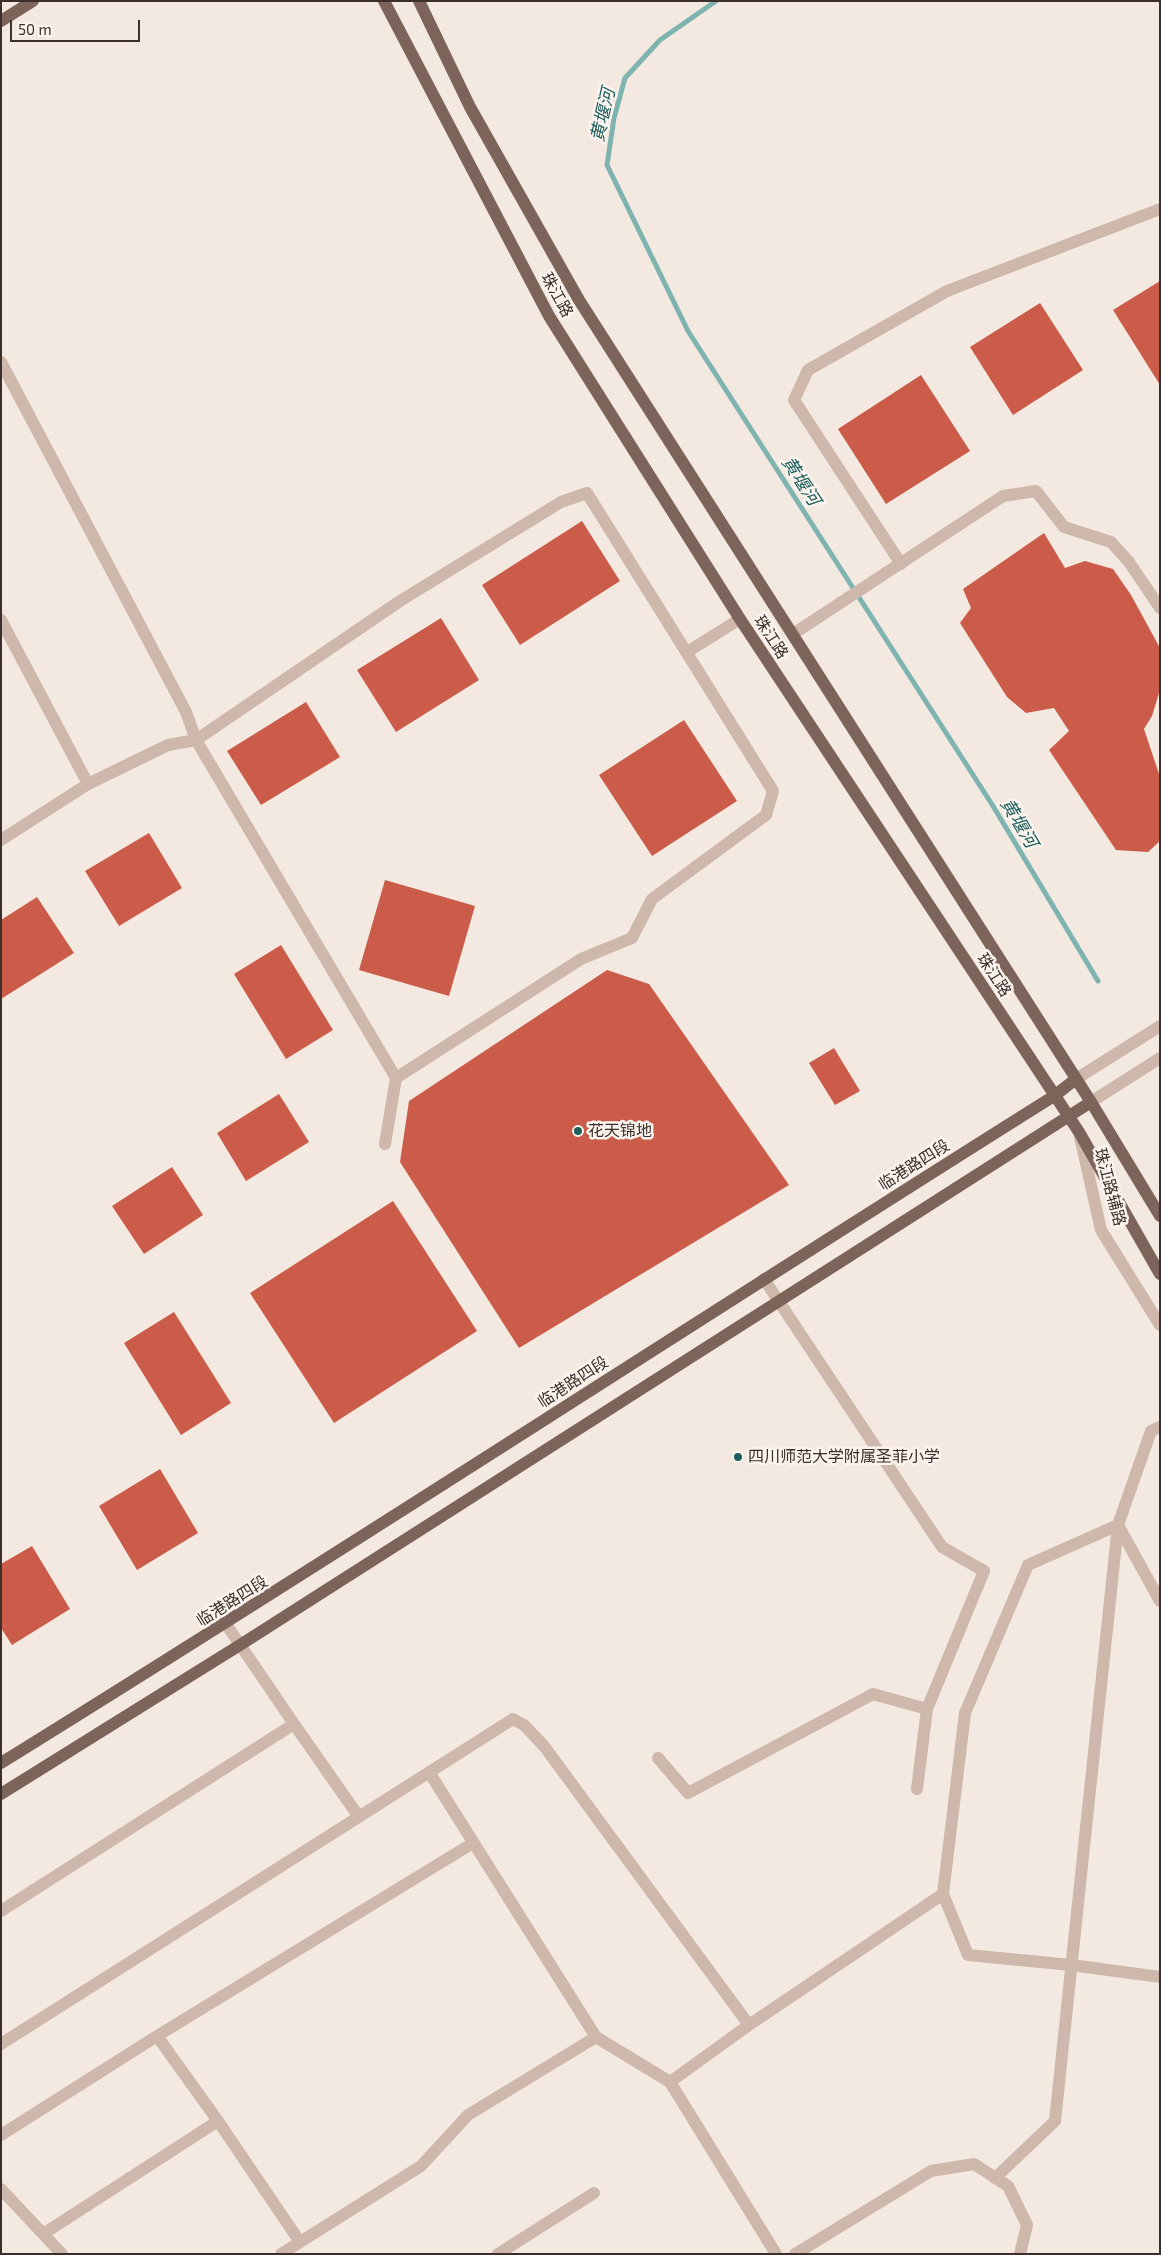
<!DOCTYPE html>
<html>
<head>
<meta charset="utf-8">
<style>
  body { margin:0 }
  #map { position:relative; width:1161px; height:2255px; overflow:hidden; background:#f4e9e0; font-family:"Exo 2",sans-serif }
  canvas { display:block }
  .frame { position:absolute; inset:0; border:2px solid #3b2e2b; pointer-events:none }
  .scale { position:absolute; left:10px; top:20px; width:130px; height:22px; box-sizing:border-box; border:2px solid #3b2e2b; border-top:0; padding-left:6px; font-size:15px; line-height:18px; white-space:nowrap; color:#3b2e2b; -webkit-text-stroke:4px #fbf4ee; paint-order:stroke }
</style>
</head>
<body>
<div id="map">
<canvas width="1161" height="2255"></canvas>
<div class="frame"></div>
<div class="scale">50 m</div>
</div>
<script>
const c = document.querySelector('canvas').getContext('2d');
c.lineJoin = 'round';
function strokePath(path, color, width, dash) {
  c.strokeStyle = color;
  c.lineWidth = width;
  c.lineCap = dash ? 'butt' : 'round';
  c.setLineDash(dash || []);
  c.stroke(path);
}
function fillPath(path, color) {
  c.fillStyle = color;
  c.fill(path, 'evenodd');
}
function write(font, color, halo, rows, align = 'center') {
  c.font = font + ' "Exo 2","Noto Sans SC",sans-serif';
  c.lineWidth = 5;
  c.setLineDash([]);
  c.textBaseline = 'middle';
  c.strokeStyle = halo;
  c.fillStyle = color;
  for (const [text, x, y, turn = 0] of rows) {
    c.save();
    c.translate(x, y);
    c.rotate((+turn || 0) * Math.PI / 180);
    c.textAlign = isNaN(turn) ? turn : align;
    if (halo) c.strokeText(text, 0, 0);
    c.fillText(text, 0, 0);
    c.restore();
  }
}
strokePath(new Path2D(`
  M716,1l-56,39 -35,38 -11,40 -7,47 81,166 305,475 105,175`), '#7eb3b0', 5);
fillPath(new Path2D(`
  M1160,281v104l-47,-75z
  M1040,303l43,67 -70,45 -43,-68z
  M921,375l49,76 -84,53 -48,-75z
  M582,521l38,60 -100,64 -38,-60z
  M1044,533l21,35 20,-7 28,8 18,26 29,53v42l-8,26 -8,13 16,48v64l-12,11 -32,-2 -67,-100 20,-19 -15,-23 -28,5 -19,-16 -47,-74 11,-15 -8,-19z
  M441,618l38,62 -83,52 -39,-62z
  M306,702l34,55 -79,48 -34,-54z
  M684,720l53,81 -85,55 -53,-81z
  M149,833l33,55 -63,38 -34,-55z
  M385,880l90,26 -26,90 -90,-26z
  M37,897l37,56 -73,46v-79z
  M281,945l52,85 -47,29 -52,-85z
  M607,970l42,14 140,201 -270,163 -119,-186 9,-61z
  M834,1048l26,43 -25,14 -26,-42z
  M279,1094l30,48 -63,39 -29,-48z
  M172,1167l31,48 -59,39 -32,-48z
  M393,1201l84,130 -143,92 -84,-130z
  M174,1312l57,91 -50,32 -57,-92z
  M160,1469l38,64 -61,37 -38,-64z
  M32,1546l38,63 -58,36 -11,-17v-64z`), '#ca5c49');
strokePath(new Path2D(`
  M1,362l185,350 10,28 204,-139 161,-99 26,-9 186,298 -7,24 -114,84 -20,39 -51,21 -185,119
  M901,564l-107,-164 14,-30 139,-79 213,-82
  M1,620l87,164
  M793,634l210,-138 33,-5 28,36 47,15 18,20 31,46
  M687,652l53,-33
  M1,840l87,-56 80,-39 28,-5 200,338 -11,66
  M1076,1079l84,-53
  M1091,1102l69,-44
  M1080,1137l21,93 59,95
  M764,1279l178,268 42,24 -57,138 -10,80
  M1118,1525l42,76
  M294,1724l65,93
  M658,1758l30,35 185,-99 54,15
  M429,1772l167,265
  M943,1894l25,61 103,10 89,12
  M1,1911l293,-187 -68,-100
  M157,2036l316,-193
  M1,2044l512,-325 11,6 20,21 205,279 194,-131 22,-181 63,-148 90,-40 33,-94 9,-4
  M670,2082l79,-57
  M1,2135l156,-99 61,85 82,121
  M995,2178l60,-57 63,-596
  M1,2189l61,65
  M43,2234l175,-113
  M281,2254l140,-88 47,-51 128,-78 74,45 106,172
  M498,2254l96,-61
  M795,2254l136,-83 43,-7 34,22 19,39 -7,29`), '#cdb8ab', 12);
strokePath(new Path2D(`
  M384,1l165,315 191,303 339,513 81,142
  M419,1l51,106 109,193 512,802 69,114
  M1,21l32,-20
  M1,1763c354,-219 701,-446 1053,-667l22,-17
  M1,1794l239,-149 851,-543`), '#7d645b', 12);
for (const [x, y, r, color] of [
  [578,1131,5,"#1e5f5d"],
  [738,1457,5,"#1e5f5d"]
]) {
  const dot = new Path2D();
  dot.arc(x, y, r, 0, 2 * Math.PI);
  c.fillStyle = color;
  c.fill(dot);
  strokePath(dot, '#fbf4ee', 2);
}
write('16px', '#3b2e2b', '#fbf4ee', [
  ["珠江路",557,295,61],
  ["珠江路",771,637,57],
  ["珠江路",994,975,57],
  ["临港路四段",914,1165,-32],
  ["珠江路辅路",1110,1187,75],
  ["临港路四段",573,1382,-33],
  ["临港路四段",232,1601,-32]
]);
write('16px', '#3b2e2b', '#fbf4ee', [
  ["花天锦地",588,1131],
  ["四川师范大学附属圣菲小学",748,1457]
], 'left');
write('italic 18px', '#1e5f5d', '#fbf4ee', [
  ["黄堰河",603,115,-77],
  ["黄堰河",801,481,57],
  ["黄堰河",1019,823,59]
]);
</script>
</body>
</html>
